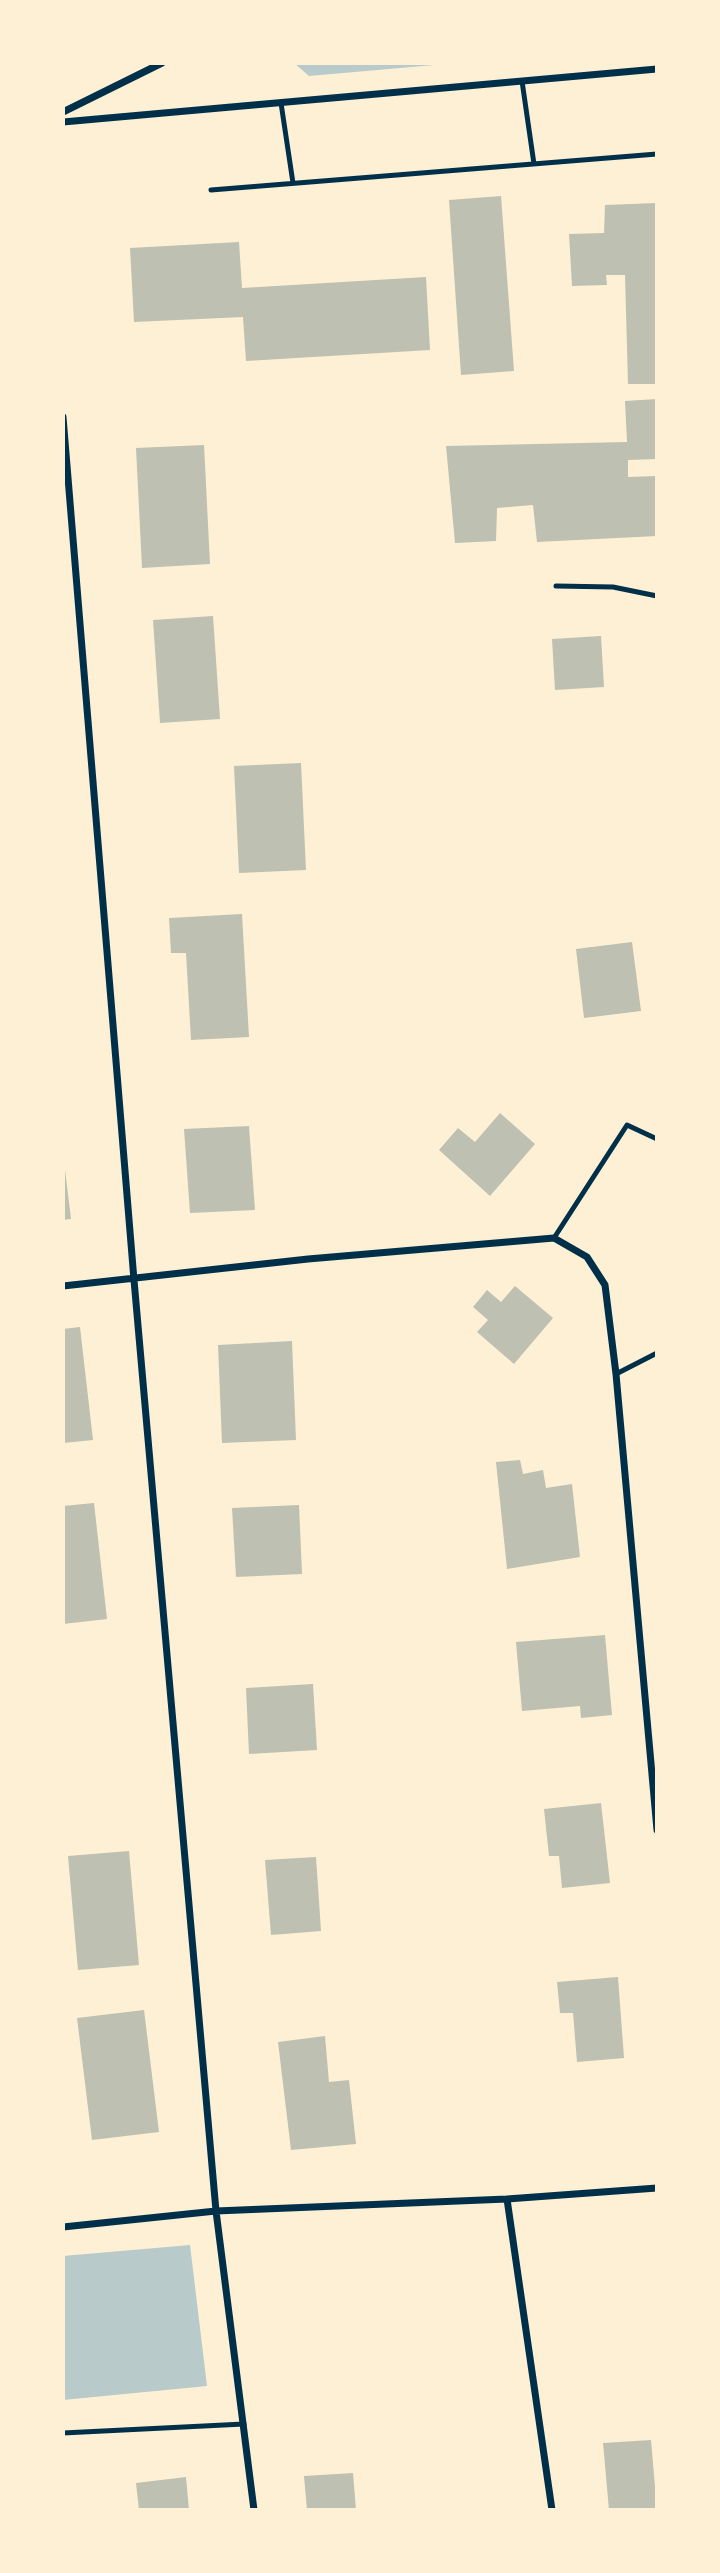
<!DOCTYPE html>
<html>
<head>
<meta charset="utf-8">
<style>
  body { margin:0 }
  #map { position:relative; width:720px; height:2573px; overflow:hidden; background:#fdf0d5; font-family:"IBM Plex Sans",sans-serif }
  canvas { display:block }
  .frame { position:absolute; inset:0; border:65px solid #fdf0d5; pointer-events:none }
</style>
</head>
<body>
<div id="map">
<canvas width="720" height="2573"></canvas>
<div class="frame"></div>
</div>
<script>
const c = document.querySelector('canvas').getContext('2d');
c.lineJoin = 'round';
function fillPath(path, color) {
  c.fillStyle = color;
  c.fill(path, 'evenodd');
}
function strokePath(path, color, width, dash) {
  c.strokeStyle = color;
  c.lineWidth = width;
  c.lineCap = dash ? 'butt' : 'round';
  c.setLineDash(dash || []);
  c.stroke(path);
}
fillPath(new Path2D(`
  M294,63h163l-148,13z
  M190,2245l17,141 -144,14v-144z`), '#b9caca');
fillPath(new Path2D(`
  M501,196l13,175 -53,4 -12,-175z
  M657,203v181h-29l-3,-109h-19l1,10 -35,1 -3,-52 35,-1 1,-28z
  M239,242l3,46 184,-11 4,73 -184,11 -3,-44 -109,5 -4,-74z
  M657,399v60l-29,1v17l29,-1v60l-120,6 -4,-37 -36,3 -1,33 -41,2 -9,-97 181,-4 -2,-41z
  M204,445l6,119 -68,4 -6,-120z
  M213,616l7,103 -60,4 -7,-103z
  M601,636l3,51 -49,3 -3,-51z
  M301,763l5,107 -67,3 -5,-107z
  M242,914l7,123 -58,3 -5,-87h-15l-2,-35z
  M632,942l9,69 -57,7 -8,-69z
  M500,1113l35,31 -45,52 -51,-46 19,-22 17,14z
  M249,1126l6,84 -65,3 -6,-84z
  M63,1153l8,66 -8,1z
  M515,1286l38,32 -39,46 -37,-32 11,-12 -15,-13 14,-17 14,12z
  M80,1327l13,113 -30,3v-114z
  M292,1341l4,99 -74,3 -4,-98z
  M520,1460l3,14 20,-4 3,18 26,-4 8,73 -73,12 -11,-107z
  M94,1503l13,116 -44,5v-118z
  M299,1505l3,69 -66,3 -4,-69z
  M605,1635l7,80 -31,3 -1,-12 -58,5 -6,-69z
  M313,1684l4,66 -68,4 -3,-66z
  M601,1803l9,80 -48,5 -3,-32h-10l-5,-47z
  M129,1851l10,114 -61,5 -10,-114z
  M316,1857l5,74 -50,4 -6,-75z
  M618,1977l6,81 -47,4 -4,-49h-13l-3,-31z
  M144,2010l15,122 -67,8 -15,-122z
  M325,2036l4,46 20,-2 7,64 -65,6 -13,-108z
  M651,2440l6,70h-48l-6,-67z
  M353,2473l3,37h-49l-3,-34z
  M186,2477l3,33h-50l-3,-27z`), '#bec0b2');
strokePath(new Path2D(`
  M522,81l12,83
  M281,103l12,80
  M211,190l446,-36
  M556,586l57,1 44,9
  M554,1238l73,-113 30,14
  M616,1374l41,-21
  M63,2433l181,-9`), '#003049', 5);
strokePath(new Path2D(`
  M63,112l99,-49
  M63,122l594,-53
  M63,417l71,863 82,931 38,299
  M63,1286l245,-27 246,-21 33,19 18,28 11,89 41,456
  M507,2199l45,311
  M63,2227l153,-16 291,-12 150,-11`), '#003049', 7);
</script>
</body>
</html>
